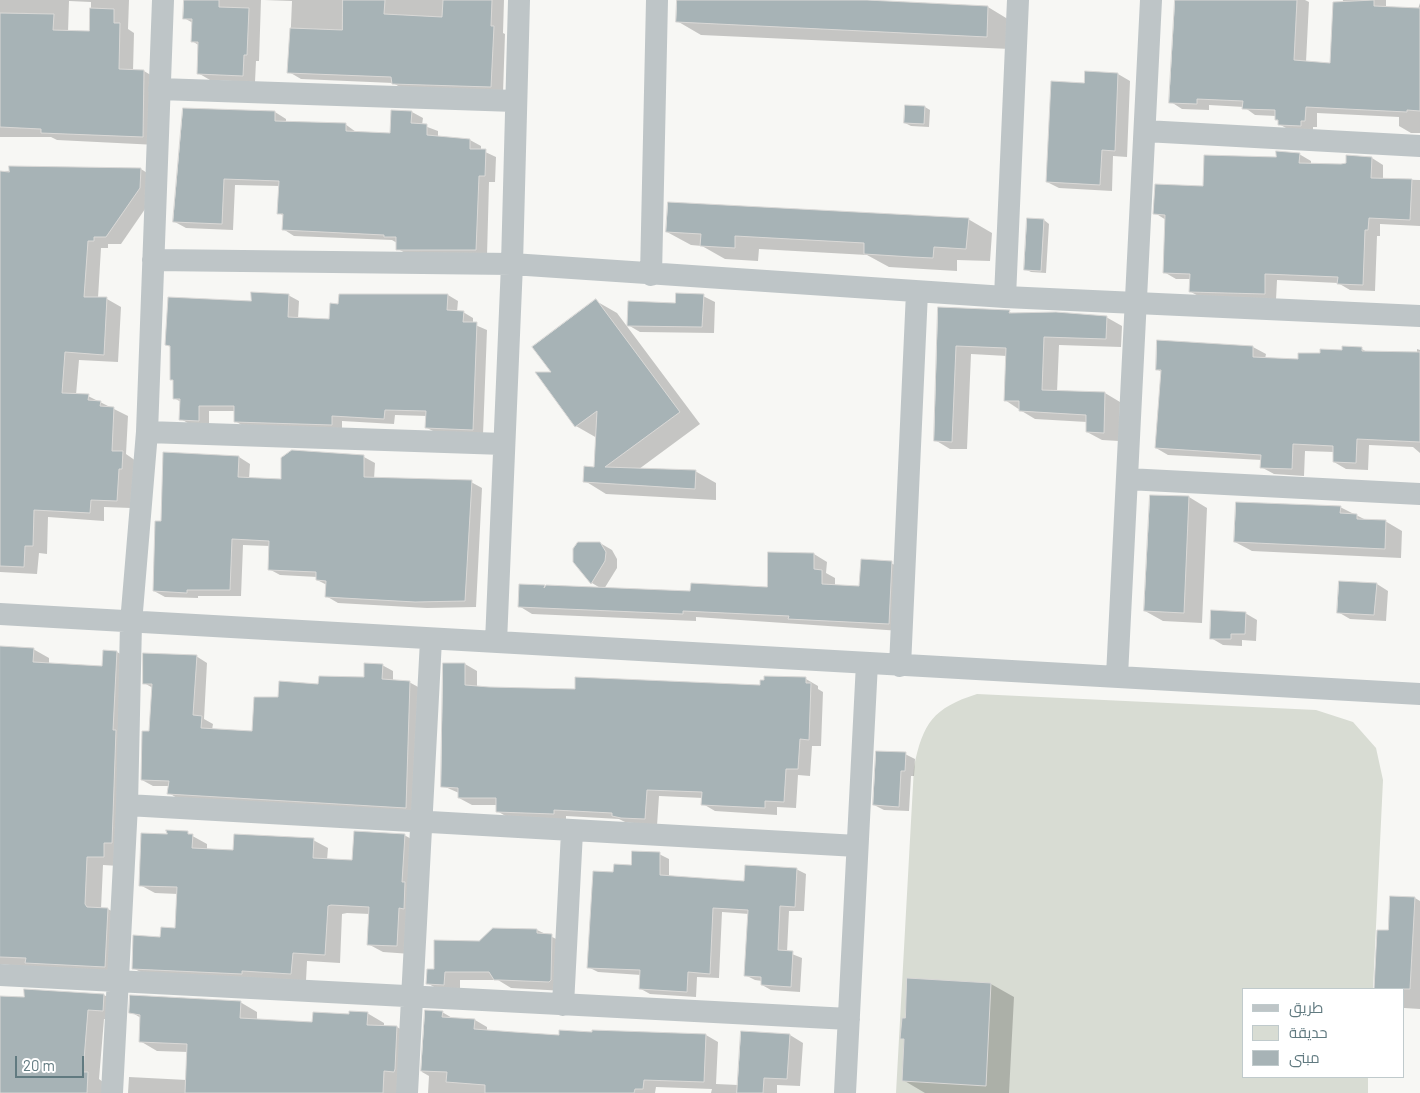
<!DOCTYPE html>
<html>
<head>
<meta charset="utf-8">
<style>
  body { margin:0 }
  #map { position:relative; width:1420px; height:1093px; overflow:hidden; background:#f7f7f4; font-family:Barlow,Cairo,sans-serif }
  canvas { display:block }
  .legend { position:absolute; left:1242px; top:988px; width:162px; height:90px; box-sizing:border-box; background:#fff; border:1px solid #c0cacc; margin:0; padding:6px 9px; list-style:none; font-size:15px; color:#617a80 }
  .legend li { display:flex; align-items:center; gap:10px; height:25px }
  .legend b { width:25px; border:1px solid #c0cacc }
  .scale { position:absolute; left:15px; top:1056px; width:69px; height:22px; box-sizing:border-box; border:2px solid #617a80; border-top:0; padding-left:6px; font-size:15px; line-height:18px; white-space:nowrap; color:#617a80; -webkit-text-stroke:4px #fff; paint-order:stroke }
</style>
</head>
<body>
<div id="map">
<canvas width="1420" height="1093"></canvas>
<ul class="legend">
<li><b style="height:6px;background:#bec5c7"></b>طريق</li>
<li><b style="height:14px;background:#d8dcd3"></b>حديقة</li>
<li><b style="height:14px;background:#a7b3b6"></b>مبنى</li>
</ul>
<div class="scale">20 m</div>
</div>
<script>
const c = document.querySelector('canvas').getContext('2d');
c.lineJoin = 'round';
function fillPath(path, color) {
  c.fillStyle = color;
  c.fill(path, 'evenodd');
}
function strokePath(path, color, width, dash) {
  c.strokeStyle = color;
  c.lineWidth = width;
  c.lineCap = dash ? 'butt' : 'round';
  c.setLineDash(dash || []);
  c.stroke(path);
}
fillPath(new Path2D(`
  M977,694l339,16 37,12 23,26 7,32 -10,209h-129v88h124v16h-472l18,-326c9,-44 19,-59 63,-73z`), '#d8dcd3');
fillPath(new Path2D(`
  M0,0h129l-1,29 6,4 -1,38h11l15,9 -2,65 -100,-5 -6,-3h-51zM69,1l22,1v31l-23,-1z
  M185,0h76l-2,61h-3l-1,21 -45,-2 -12,-7 2,-27 -8,-5 1,-18 -9,-5z
  M264,0h240l-1,33 2,1 -2,59 -98,-3 -12,-7 -92,-4 -12,-7 3,-71z
  M678,0h163l147,7 23,14 -1,28 -309,-14 -24,-14z
  M1176,0h129l4,2 -3,60 25,3 12,-65h43v8l32,1 2,-6v130h-9l-12,-7v-9l-82,-4v14h-4v5l-22,-1 -12,-7 -3,-8 -21,-1 -11,-8 -35,-2v5l-27,-1 -11,-7z
  M1118,74l12,7 -3,76 -14,-1 -1,35 -53,-3 -12,-6 38,-98z
  M925,107l5,3 -1,17 -18,-1 -6,-3z
  M275,112l11,7v4l59,1 11,8 35,2 21,-22 11,6 -1,7 16,6v6l32,3 11,6v4l15,7 -1,25h-6l-2,74 -78,-1 -11,-6 -1,-6 -5,-3 -98,-4 -11,-7 1,-13 -5,-3 1,-27 -45,-1 -2,45 -47,-2 -11,-6z
  M1299,154l12,7v4l30,1 31,-8 11,7v14l37,1v46l-40,-2v12h-3l-2,55 -25,-1 -12,-7 -61,-3 -1,20 -74,-2 -11,-6v-13h-15l-12,-7 2,-52 -11,-7 49,-26 73,-29z
  M141,169l14,9 -1,18 -33,48h-13v4h-7l-3,50 9,1 14,8 -3,55 -39,-2 -3,35 12,1 40,20 -2,38 10,7 -5,47 -27,-1v14l-56,-4 -1,37 -8,-1 -2,21 -37,-2v-401z
  M968,219l24,14 -2,28 -33,-1v11l-68,-4 -22,-12 -108,-6 -1,12 -33,-2 -23,-13 -11,-1 -24,-13z
  M1044,220l5,4 -3,49 -15,-1 -6,-3z
  M288,295l11,6 -1,18 32,1 118,-25 10,6 -1,11h6l10,6v6l14,6 -4,105 -46,-2 -10,-5v-12l-32,-1 -1,9 -52,-3v9l-97,-3 -10,-6 1,-10h-27v15l-18,-1 -10,-6v-17l-7,-4 1,-17 -4,-2v-32l-5,-2 86,-43z
  M703,296l12,6 -1,31 -74,-1 -12,-7 49,-21z
  M596,301l21,12 83,111 -61,45 56,2 21,12v17l-110,-6 -21,-13 10,-13 2,-30 -21,-12 -22,-52z
  M940,308l69,4 5,2 92,3 16,9 -1,21 -62,-2 -2,47 48,1 15,9 -1,39 -17,-1 -15,-8v-10l-52,-3 -15,-9 -15,-10 2,-44 -36,-2 -4,95h-17l-15,-9z
  M1159,341l94,6 13,7 -1,5 34,1 63,-11 5,3 50,1v-4l3,1v103l-7,-6 -44,-2 -1,25 -22,-1 -12,-7v-10l-29,-1 -1,25 -30,-2 -13,-7 1,-7 -94,-5 -12,-7 6,-76 -4,-2z
  M292,451l72,6 11,6 -1,16 97,3 11,6 -6,119 -49,1 -89,-5 -12,-7 1,-11 -10,-5v-3l-37,-2 -11,-6 1,-23 -27,-1 -2,51h-43v2l-33,-1 -11,-6 8,-69 77,-65 11,7 -1,15 33,1z
  M1189,497l18,11 -5,115 -39,-2 -18,-10z
  M1340,507l26,13 19,1 17,10 -1,27 -149,-7 -17,-9z
  M600,543l12,7 5,9v9l-13,21 87,4 77,-5 46,-34 13,8 -1,11 9,5v8l25,2 31,-25 13,7 -3,61 -205,-14v4l-164,-7 -13,-8 25,-20 58,3 -10,-6 -18,-22z
  M1377,584l11,7 -2,30 -36,-2 -12,-7z
  M1245,613l12,7 -1,21 -14,-1v6l-19,-1 -12,-7z
  M0,647l33,2 16,9v6l54,3 14,-15 16,9 -14,205 -16,-1 -2,44h7l16,9 -3,58 -121,-12z
  M196,656l11,7 -3,56 9,5 -1,6 41,2 26,-33 40,-14 46,-7 17,-13 11,6v10l16,1 11,6 -3,125 -237,-13 -11,-7v-7h-16l-11,-6 9,-48 2,-44 -9,-5z
  M444,664h21l12,7v16l99,4 185,-4 5,-10 40,2 12,7v3l5,3 -2,54h-9l-2,30 -12,-1 -2,33 -19,-1v8l-62,-4 -12,-7v-6l-44,-2 -2,30 -32,-4 -6,-3 -53,-3v4l-57,-2 -12,-7v-6h-25l-13,-7v-5l-16,-7z
  M905,754l10,5 -1,17h-3l-2,35 -25,-1 -10,-5z
  M187,833l20,11v6l27,2 79,-12 15,8 -1,12 27,1 50,-26 15,8 -8,111 -28,-2 -15,-8 2,-30 -23,-1 -5,1 -2,49 -33,-2 -1,20 -158,-5 -15,-8 28,-30 15,-9 2,-35 -23,-1 -15,-8 28,-50z
  M659,854l10,5v18l77,6 50,-14 10,5 -2,37h-15l-2,41 15,6 -2,34 -29,-2 -9,-5v-4l-7,-1 -10,-5 4,-61 -27,-2 -3,66 -22,-1 -1,20 -46,-3 -9,-5v-14l-43,-3 -10,-5 27,-94z
  M1415,898l5,3v108l-16,-1v-19h-29l3,-58 11,1z
  M494,929l43,1 30,14 -2,47 -54,-3 -13,-8h-38v13l-17,-1 -16,-9 8,-13 44,-28z
  M991,984l23,13 -5,96h-84l-22,-13 2,-40 -3,-2 4,-19z
  M104,995l16,9 -1,16 -15,-1 -5,60 4,3v11h-103v-96l25,2z
  M240,1002l17,10v8l56,3 54,-10 17,10v4h13l17,10 -14,56h-272l1,-16 58,3 1,-28 -31,-1 -17,-10 1,-23 -10,-6z
  M426,1011l16,1 12,7 21,1 12,7v4l73,5 33,-3v-2l113,4 12,7 -2,42 22,1 52,-50 13,8 -3,43 -23,-1v8h-66l1,-4 -56,-2 -1,6h-227l1,-17 -7,-4z`), '#0003');
const building = new Path2D(`
  M184,0h35v7l30,1 -2,47h-3l-1,21 -46,-2 1,-32h-7l1,-23h-9z
  M343,0h42l-1,14 58,3 1,-17h49l-1,26h3l-3,61 -99,-3 -1,-7 -104,-4 3,-45 52,2z
  M677,0h190l121,6 -1,31 -311,-15z
  M1175,0h122l-3,60 36,3 3,-61 41,-2v6l46,2v103l-13,-1v2l-101,-5 -1,14h-4v5l-23,-1v-5h-3v-10l-33,-1 1,-8 -46,-2v5l-28,-1z
  M90,8l24,1v14h6l-1,46 25,1 -1,67 -102,-4v-4l-41,-2v-114l54,1 -1,16 36,1z
  M1085,71l33,2 -3,78 -13,-1 -2,35 -54,-3 5,-101 33,2z
  M905,105l20,1 -1,18 -20,-1z
  M183,108l92,3v10l71,2v8l44,2 1,-23 21,1 -1,12 16,1v11l43,4v10h16l-1,27h-6l-3,74h-80v-13h-12v-2l-102,-5 1,-16h-6l2,-33 -55,-2 -2,45 -49,-2z
  M1276,151l24,2 -1,10 42,1 5,-1v-8l26,2 -1,21 41,1 -2,41 -41,-2 -1,12h-3l-2,55 -26,-1 1,-7 -73,-3v20l-76,-2 1,-18 -27,-1 2,-58 -12,-1 2,-30 48,2 1,-31 72,2z
  M9,166l132,2 -1,20 -34,49h-12v4h-6l-4,56h23l-3,58 -39,-3 -3,41 27,1 -1,6 13,1 -1,5 14,1 -2,44h11l-1,18h-3l-2,32 -26,-1 -1,13 -56,-3 -1,36h-8l-1,21 -24,-1v-395l9,1z
  M668,202l301,16 -3,31 -32,-2 -1,11 -21,-1 -48,-3v-11l-129,-7v12l-35,-2 1,-12 -35,-2z
  M1027,218l17,1 -3,52 -17,-1z
  M251,292l38,2 -1,23 41,2 1,-16 8,1 1,-10h109l-1,16 17,1 -1,11h14l-4,108 -48,-2 1,-17 -41,-1 -1,9 -52,-3v9l-98,-3v-16h-35v15l-20,-1 1,-21h-7v-19h-3v-34l-5,-1 3,-48 83,4z
  M676,293l28,1 -2,33 -75,-1 1,-25 47,2z
  M596,299l84,113 -75,55 91,3 -1,19 -112,-7 1,-16 10,1 3,-56 -22,16 -40,-55h16l-19,-25z
  M938,307l72,3 -1,3 47,-1 51,4 -1,23 -62,-2 -2,53 63,2 -1,41 -18,-1v-17l-67,-4v-10h-15l2,-53 -50,-2 -4,96 -18,-1z
  M1157,340l96,6v11l45,2v-6h22v-4l22,1v-4l20,1v4l58,1v90l-63,-3 -1,24 -23,-1v-16l-40,-2 -1,25 -32,-1 1,-13 -106,-7 6,-78h-5z
  M292,450l72,5v22l108,3 -7,121 -50,1 -90,-5 1,-16 -10,-1v-8l-48,-2 1,-29 -37,-2 -2,51h-43v3l-34,-2 2,-70h6l2,-69 76,4 -1,21 43,2v-21z
  M1150,495l39,1 -5,117 -40,-2z
  M1236,502l105,4 -1,7 17,1v5l29,1 -1,29 -151,-7z
  M578,542h22l6,10 -1,9 -14,23 -18,-22v-13z
  M768,552l46,1v16l8,1v14l37,2 2,-27 31,2 -3,63 -101,-5 1,-3 -106,-5v3l-165,-7 1,-23 26,1 -1,3 2,-3 144,6 1,-8 76,4z
  M1339,581l38,2 -3,32 -37,-2z
  M1211,610l35,2 -1,22h-14v5h-21z
  M0,646l34,2 -1,14 69,4 1,-16 14,1 -4,79h3l-4,113h-8v14h-17l-2,47 2,3 21,1 -3,59 -80,-4 1,-5 -26,-1z
  M143,653l54,2 -4,60 9,1 -1,12 51,3 2,-34h24l1,-16 39,3 1,-8 45,1v-14l19,1 -1,15 28,2 -4,127 -239,-14 2,-13 -28,-1 1,-49h7l3,-47h-9z
  M443,663h22v22l24,2 86,2v-12l185,8v-5h4v-4l42,1v6h5l-2,57 -9,-1 -2,30h-12l-2,33 -19,-1v7l-64,-3 1,-13 -55,-2 -2,29 -24,-1 -9,-2v-3l-58,-3v4l-58,-2v-14h-38v-10l-17,-1z
  M876,751l30,1 -1,19h-4l-2,36 -26,-2z
  M166,830l22,1v3h5l-1,14 41,2 1,-16 80,4 -1,20 39,2 2,-29 51,3 -3,48h3l-1,27 -5,-1 -2,38 -30,-1 2,-38 -38,-2 -3,1 -3,49 -32,-2 -2,21 -49,-3v3l-110,-5 1,-34 27,2 1,-10 14,1 2,-41 -38,-1 2,-53 26,1z
  M632,851l28,1v23l84,6 1,-16 52,3 -2,39 -15,-1 -2,44 15,1 -2,36 -30,-2v-8l-17,-1 4,-66 -35,-2 -3,66 -22,-2 -1,20 -48,-3 1,-19 -53,-2 6,-97 20,1 1,-8 17,1z
  M1390,896l25,1 -5,92h-36l3,-59h11z
  M493,928l44,1v4l15,1 -1,46 -2,2 -49,-2h-6l-5,-8h-44l-1,13 -18,-1 1,-15h7v-29l45,1z
  M907,978l84,5 -5,103 -84,-5 2,-42h-4l2,-21h3z
  M24,989l80,5 -1,17 -15,-1 -5,62h5l-1,21h-87v-97l24,1z
  M130,995l111,6 -1,17 72,4 1,-10 36,2v-3l19,1 -1,13 30,1 -2,43 -1,3 -10,-1 -1,22h-198l2,-49 -48,-2 1,-27 -11,-2z
  M425,1010l18,1 -1,6 33,2 -1,10 40,3 45,3v-5l33,2v-2l114,4 -2,48 -60,-2 -1,9h-8l-1,4h-149v-8l-39,-3 1,-10 -26,-1z
  M741,1031l49,3 -3,45 -23,-1 -1,15h-26z`);
fillPath(building, '#a7b3b6');
strokePath(building, '#d9d8d6', 1);
strokePath(new Path2D(`
  M159,89l356,12
  M1145,131l275,15
  M153,260l359,4 493,33 415,19
  M651,275l6,-275
  M1005,297l13,-297
  M147,432l357,12
  M1127,479l293,15
  M0,614l1420,80
  M496,642l16,-378 7,-264
  M900,666l17,-374
  M1117,676l34,-676
  M127,805l730,41
  M0,975l849,44
  M563,1005l9,-173
  M112,1093l15,-288 4,-182 16,-191 16,-432
  M407,1093l24,-453
  M845,1093l22,-430`), '#bec5c7', 22);
</script>
</body>
</html>
